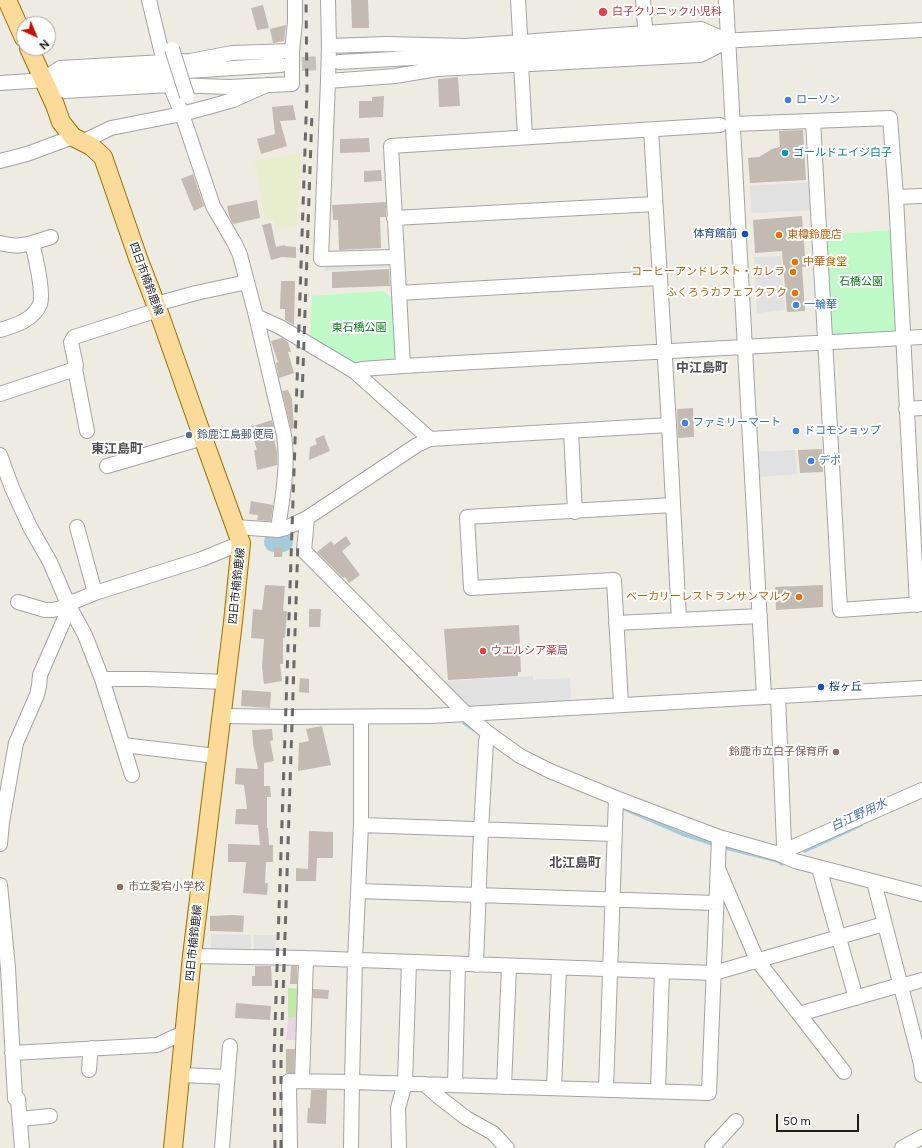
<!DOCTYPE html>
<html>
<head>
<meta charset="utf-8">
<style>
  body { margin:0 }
  #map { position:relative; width:922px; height:1148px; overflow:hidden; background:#eeebe3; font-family:Figtree,sans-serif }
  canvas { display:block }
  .north { position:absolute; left:16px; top:16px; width:40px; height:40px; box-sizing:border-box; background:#fff; border:1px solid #a5a5a5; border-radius:50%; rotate:136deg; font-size:11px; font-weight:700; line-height:16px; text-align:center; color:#1d1d1d }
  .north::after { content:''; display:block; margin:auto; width:14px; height:18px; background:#ca1100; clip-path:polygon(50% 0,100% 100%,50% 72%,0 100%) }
  .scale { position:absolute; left:776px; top:1114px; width:83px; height:18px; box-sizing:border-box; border:2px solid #1d1d1d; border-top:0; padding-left:5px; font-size:12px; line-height:14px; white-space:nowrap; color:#1d1d1d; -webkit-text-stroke:3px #fff; paint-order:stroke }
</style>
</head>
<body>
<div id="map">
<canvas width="922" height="1148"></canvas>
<div class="north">N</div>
<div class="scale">50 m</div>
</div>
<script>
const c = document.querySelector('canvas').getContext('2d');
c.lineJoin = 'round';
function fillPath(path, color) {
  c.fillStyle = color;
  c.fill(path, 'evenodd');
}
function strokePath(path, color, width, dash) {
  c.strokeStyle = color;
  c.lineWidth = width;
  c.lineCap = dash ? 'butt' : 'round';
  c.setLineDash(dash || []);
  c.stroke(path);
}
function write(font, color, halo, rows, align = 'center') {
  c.font = font + ' Figtree,"Noto Sans JP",sans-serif';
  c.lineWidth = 4;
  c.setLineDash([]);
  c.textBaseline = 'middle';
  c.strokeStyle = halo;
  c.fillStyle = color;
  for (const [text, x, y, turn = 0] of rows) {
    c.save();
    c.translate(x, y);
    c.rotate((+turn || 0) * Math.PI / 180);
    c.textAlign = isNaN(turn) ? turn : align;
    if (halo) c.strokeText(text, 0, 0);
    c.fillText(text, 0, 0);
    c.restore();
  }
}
fillPath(new Path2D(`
  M288,1017h11v23h-13z`), '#e7d5e2');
fillPath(new Path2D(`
  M301,153l-4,73 -20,4 -4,-10 -9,-4 -9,-55z`), '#e8edce');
fillPath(new Path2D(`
  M288,988l13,1 -2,28h-11z`), '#c3e9a8');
fillPath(new Path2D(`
  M892,230l5,100 -6,4 -58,4 -3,-4 -5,-99z
  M383,291l11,9 4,59 -4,3 -46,3 -38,-23 2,-46z`), '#bff9c8');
fillPath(new Path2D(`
  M813,182l1,28 -63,3 -1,-27z
  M781,256l4,54 -28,3 -3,-56z
  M390,261v6l-65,4v-8z
  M795,450l2,24 -40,3 -1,-25z
  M533,676v4l37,-2 1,23 -105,5 -19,-19 -1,-6z
  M211,934l40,1v13l-40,1z
  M254,935h22l-1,15 -21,-1z`), '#e1e1e1');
strokePath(new Path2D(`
  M464,723l16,11
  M620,807l62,27 34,11
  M722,847l56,14 4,3
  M805,851l56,-26`), '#a3cbdc', 3.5);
strokePath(new Path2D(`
  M274,542l6,-2 3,2`), '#a3cbdc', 20);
fillPath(new Path2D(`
  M351,0h17l1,28h-17z
  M263,5l6,23 -12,2 -6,-22z
  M286,25l-2,16 -11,2 -3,-14z
  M458,77l2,29 -21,1 -1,-28z
  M384,96l-1,21 -24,1v-17h13v-4z
  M293,105l3,15 -16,1 7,25 -26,8 -4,-15 18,-5 -3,-27z
  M803,130l3,50 -56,3 -2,-25 11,-1 13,-8 8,-2 -1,-16z
  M369,138l1,14 -30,1v-14z
  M381,170l1,11 -18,1v-11z
  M193,174l11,32 -10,5 -13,-32z
  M257,200l3,18 -27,6 -4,-8 -2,-10z
  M386,202v15h-6l1,31 -42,2 -1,-30h-5l-1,-15z
  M802,216l3,40h1l1,11h-5l3,44 -18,1 -5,-61 -27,2 -2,-33z
  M271,223l5,24 9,-2v1l11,1v11l-14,-1 -11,3 -9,-35z
  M389,269l1,17 -58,2v-16z
  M281,281h14l-1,44 -9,-5v-11h-5z
  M282,338l6,4 3,10h-3l6,21 -15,5 -3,-15 2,-1 -7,-21z
  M288,390l4,9 2,29 -3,1 -9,-38z
  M693,408l1,29 -16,1 -1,-29z
  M272,420l3,13 -2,1 4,18v13l-20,5 -3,-20h3l-7,-23z
  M324,435l6,16 -21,9 1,-13 7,-3 -2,-5z
  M822,449l1,23 -23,1 -2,-23z
  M251,501l22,4 -2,16 -14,-1 1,-5 -9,-1z
  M346,536l5,8 -9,7 18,24 -11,8 -4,-6 -2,1 -26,-26 14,-11 3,4z
  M274,547h9l-1,10h-8z
  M265,585l20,1 -2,25h4l-2,27h-2v26h-3l2,17 -18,3 -2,-17 2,-28 -13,-1 2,-29 9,1z
  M823,585v22l-47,3 -1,-23z
  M309,609h12l-1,18h-11z
  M519,625l2,47h-3v4l-70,4 -4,-51z
  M300,678l9,1v14l-10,-1z
  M242,690l29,2 -1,16 -29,-2z
  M322,726l9,39 -33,6 1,-28 10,-2 -3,-12z
  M272,729l1,11 -3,1 4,20 -10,2v23h6l1,11h-4v31h1l1,17h4v17h-7l-1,21h3l-1,12 -24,-2 3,-31h-18v-18l32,1 -2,-20 -23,-1 1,-15h11l-3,-24 -9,-1 1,-16 22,1 -5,-25 -1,-14z
  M309,831l24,1v26h-16l-1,23h-20v-13l12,1z
  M234,915l10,1 -1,16 -33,-1v-15z
  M255,966h16l1,20h-20v-10h3z
  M291,966h6v18h-7z
  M313,989l16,1 -1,9 -15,-1z
  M236,1003l35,3 -1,14 -35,-2z
  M286,1049h9l-1,24h-8z
  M311,1090h16l-1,34 -19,-1 1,-15h2z`), '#c3bab2');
strokePath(new Path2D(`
  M281,65l58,-3`), '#c4c2bb', 14, [14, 7]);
const minor = new Path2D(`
  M518,0l2,35
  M643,0l2,28
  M726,0l38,697
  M329,46l57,-2 80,2 235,-17 25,11
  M164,62l26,-1 42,-8 60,-2 3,-29v-22
  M339,62l583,-32
  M521,64l4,73
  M44,79l21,12 105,-6 12,29 31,92 22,38 5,11 16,61 28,119c5,31 -2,63 -6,95
  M44,79l16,-11 104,-6 -15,-62
  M328,81l1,-35 -1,-46
  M0,83l281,-18
  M173,85l56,2 63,-3v-33
  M813,121l27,489 82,-6
  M733,124l157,-6 6,79 21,408
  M651,130l18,295 10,195
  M82,142l29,-14 71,-14 30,-8 21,-6 34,-15
  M0,161l27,-7 46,-17
  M896,197l26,-1
  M394,218l261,-14
  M0,243c19,6 32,0 51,-6
  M396,257l-75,2 7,-178 67,-5 42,-7 263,-14 28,-14
  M399,293l260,-15
  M156,304l40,-11 51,-11
  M256,316l24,11 74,44
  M0,330c14,-4 34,-10 40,-26 4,-11 -5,-49 -8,-61
  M403,366l-12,-220 329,-21
  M75,369l12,62
  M0,394l75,-25 1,-3 -5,-24 3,-5 84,-27
  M906,409l16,-1
  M571,431l4,81
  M430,439l-76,-68 8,-2 41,-3 519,-29
  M0,455l12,33 18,39 20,35 18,42 17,31 17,44 30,96
  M107,466l96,-28
  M307,518l-3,33 162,163 22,19 32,23 30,15 66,27 103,39 60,17 16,7 127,33
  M77,527l18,66
  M236,527l42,3 8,-2 21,-10 110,-73 13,-6 239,-14
  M18,602l27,8h8l8,-2 7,-4 27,-11 107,-34 39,-16
  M616,623l144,-7
  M102,679h45l79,3
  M778,696l6,149 -1,10
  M621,704l-7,-124 -143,8 -4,-71 206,-12
  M222,716l70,1 139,-1 491,-28
  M361,717v108l-6,136 -3,121 357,11 10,-256
  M123,745l93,11
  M361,825l253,9
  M0,844l2,-22 14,-79 21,-48 2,-9 1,-11 27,-62 1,-9
  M783,855l10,-8 129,-57
  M819,868l37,130
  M719,871l38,89 42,54 101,-29
  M874,882l47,182 1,11
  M0,885l8,83 7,130 3,1 4,49
  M358,891l358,12
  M192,956l114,2 408,15 170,-49
  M476,965l5,-135 5,-88 2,-9
  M901,986l21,-6
  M799,1014l45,58
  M12,1053l145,-8 28,-13
  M89,1070l1,-14 2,-8
  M181,1075l46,2
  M302,1081l4,-123
  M424,1084l15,13 27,21 27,15 14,15
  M455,1085l3,-121
  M504,1087l5,-121
  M554,1088l5,-120
  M606,1090l10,-292
  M658,1091l4,-120
  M20,1119l30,-3
  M712,1147l24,-26
  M222,1148l8,-102
  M290,1148l-1,-67 63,1 -1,66
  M399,1148l-1,-40 7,-25 4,-121
  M902,1148l20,-11`);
const major = new Path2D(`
  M7,0l17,38
  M29,48l26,57 6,17 12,15 18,9 12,11 35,101 20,52 45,128 38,105 -8,79 -41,334 -19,192`);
strokePath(minor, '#a4a4a4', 16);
strokePath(major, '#967100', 20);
strokePath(minor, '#fff', 14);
strokePath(major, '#fcda9a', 18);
strokePath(new Path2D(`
  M302,398l10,-286
  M275,1148l-1,-91 33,-967 -1,-90
  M281,1148v-91l17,-515`), '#6b6b6b', 3, [8, 8]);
const minorBridge = new Path2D(`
  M172,49l15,47`);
strokePath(minorBridge, '#a4a4a4', 16, []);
strokePath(minorBridge, '#fff', 14);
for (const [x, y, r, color] of [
  [603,12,5,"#e0444e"],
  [788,100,4,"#3f7fe0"],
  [785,153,4,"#0f9aa8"],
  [745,234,4,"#1a4fb4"],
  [779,235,4,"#e8710a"],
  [795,262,4,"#e8710a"],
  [793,272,4,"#e8710a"],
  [795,293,4,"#e8710a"],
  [796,305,4,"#3f7fe0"],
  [685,423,4,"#3f7fe0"],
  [796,431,4,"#3f7fe0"],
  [189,435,4,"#5c6f8a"],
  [811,461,4,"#3f7fe0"],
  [799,597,4,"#e8710a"],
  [483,651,4,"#e0444e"],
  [821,687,4,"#1a4fb4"],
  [836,752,4,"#8d6e63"],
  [120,887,4,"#8d6e63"]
]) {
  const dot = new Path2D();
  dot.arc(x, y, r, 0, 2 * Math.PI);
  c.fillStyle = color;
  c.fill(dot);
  strokePath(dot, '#fff', 1.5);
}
write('11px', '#be3a42', '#fff', [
  ["白子クリニック小児科",612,12],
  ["ウエルシア薬局",491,651]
], 'left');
write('11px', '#366cbe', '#fff', [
  ["ローソン",796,100],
  ["一輪華",804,305],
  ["ファミリーマート",693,423],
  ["ドコモショップ",804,431],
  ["デポ",819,461]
], 'left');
write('11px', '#0d838f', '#fff', [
  ["ゴールドエイジ白子",793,153]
], 'left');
write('11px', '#164399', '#fff', [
  ["体育館前",737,234],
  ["桜ヶ丘",829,687,"left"]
], 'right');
write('11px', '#c56008', '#fff', [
  ["東樽鈴鹿店",787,235,"left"],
  ["中華食堂",803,262,"left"],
  ["コーヒーアンドレスト・カレラ",785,272],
  ["ふくろうカフェフクフク",787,293],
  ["ベーカリーレストランサンマルク",791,597]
], 'right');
write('11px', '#1d1d1d', '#fff', [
  ["四日市楠鈴鹿線",146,279,70],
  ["四日市楠鈴鹿線",237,586,-84],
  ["四日市楠鈴鹿線",194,943,-84]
]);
write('11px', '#0b7b1d', '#fff', [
  ["石橋公園",861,282],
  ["東石橋公園",359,328]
]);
write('11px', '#4e5e75', '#fff', [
  ["鈴鹿江島郵便局",197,435]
], 'left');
write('11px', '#785e54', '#fff', [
  ["鈴鹿市立白子保育所",828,752],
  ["市立愛宕小学校",128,887,"left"]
], 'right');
write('italic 12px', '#4973ad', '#fff', [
  ["白江野用水",859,815,-25]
]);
write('bold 13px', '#505050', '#fff', [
  ["中江島町",702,368],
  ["東江島町",117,449],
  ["北江島町",575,863]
]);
</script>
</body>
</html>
